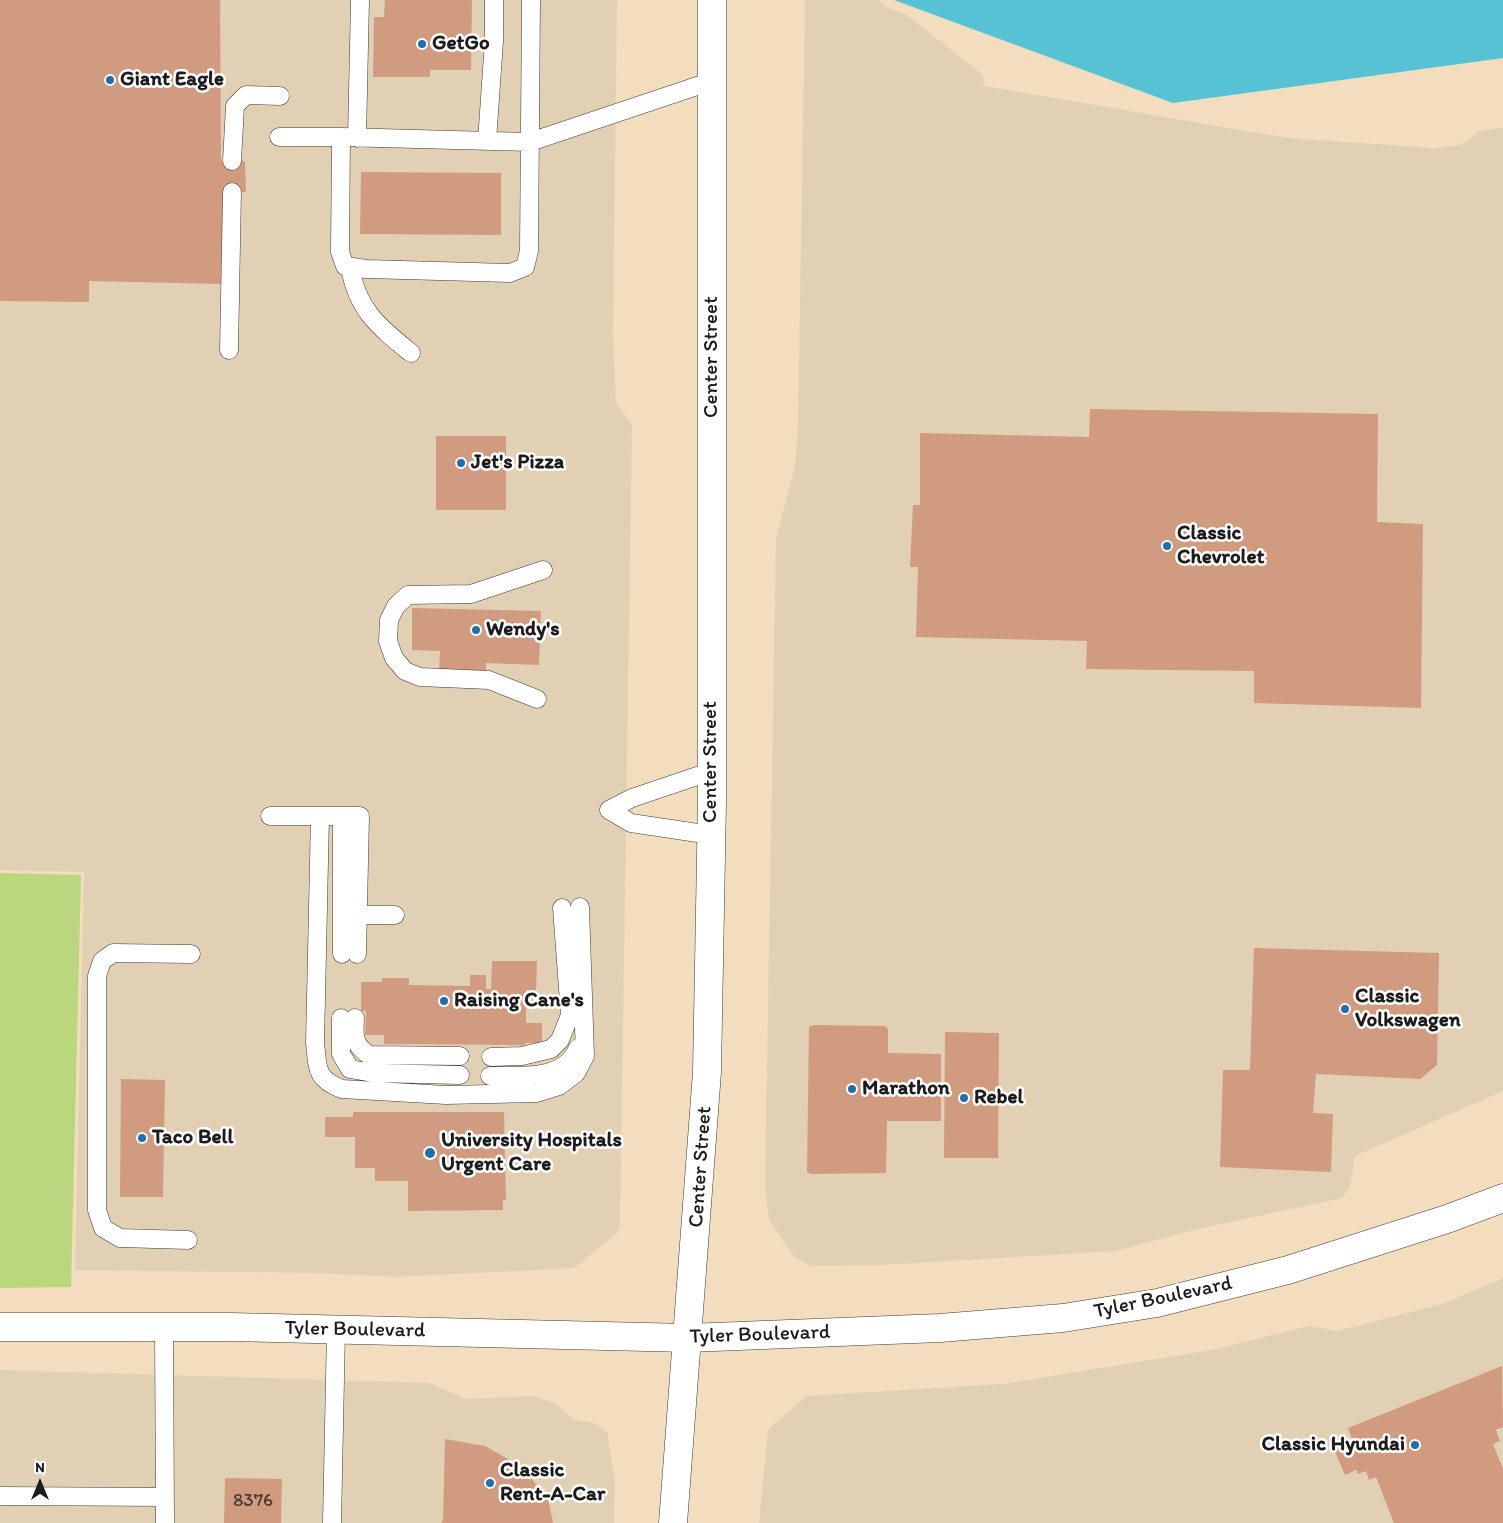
<!DOCTYPE html>
<html>
<head>
<meta charset="utf-8">
<style>
  body { margin:0 }
  #map { position:relative; width:1503px; height:1523px; overflow:hidden; background:#f2ddbe; font-family:Itim,sans-serif }
  canvas { display:block }
  .north { position:absolute; left:15px; top:1458px; width:50px; height:50px; -webkit-text-stroke:4px #fff; paint-order:stroke; rotate:0deg; font-size:14px; font-weight:700; line-height:20px; text-align:center; color:#1c1c1c }
  .north::after { content:''; display:block; margin:auto; width:18px; height:22px; background:#1c1c1c; clip-path:polygon(50% 0,100% 100%,50% 72%,0 100%) }
</style>
</head>
<body>
<div id="map">
<canvas width="1503" height="1523"></canvas>
<div class="north">N</div>
</div>
<script>
const c = document.querySelector('canvas').getContext('2d');
c.lineJoin = 'round';
function fillPath(path, color) {
  c.fillStyle = color;
  c.fill(path, 'evenodd');
}
function strokePath(path, color, width, dash) {
  c.strokeStyle = color;
  c.lineWidth = width;
  c.lineCap = dash ? 'butt' : 'round';
  c.setLineDash(dash || []);
  c.stroke(path);
}
function write(font, color, halo, rows, align = 'center') {
  c.font = font + ' Itim,sans-serif';
  c.lineWidth = 5;
  c.setLineDash([]);
  c.textBaseline = 'middle';
  c.strokeStyle = halo;
  c.fillStyle = color;
  for (const [text, x, y, turn = 0] of rows) {
    c.save();
    c.translate(x, y);
    c.rotate((+turn || 0) * Math.PI / 180);
    c.textAlign = isNaN(turn) ? turn : align;
    if (halo) c.strokeText(text, 0, 0);
    c.fillText(text, 0, 0);
    c.restore();
  }
}
fillPath(new Path2D(`
  M0,0h617l-4,335 3,68 16,22 -12,800 -3,8 -7,6 -36,29 -178,9 -78,-4 -243,-3 9,-398 -84,-2z
  M805,0h73l8,7 21,8 76,60 1,11 303,52 147,10 27,-3 19,-14 23,-3v963l-148,65 -5,31 -8,11 -153,33 -73,20 -235,14 -69,1 -17,-8 -26,-38 -4,-34 11,-648 19,-71 3,-38z
  M1503,1278v245h-744l9,-93 38,-34 197,-12 209,-34 97,-24 29,5 107,-28z
  M0,1370l430,13 35,16 68,-3 23,8 19,16 19,3 13,9 8,49 -1,42h-614z`), '#e2d0b4');
fillPath(new Path2D(`
  M0,873l81,2 -10,412 -71,1z`), '#bbd77d');
fillPath(new Path2D(`
  M894,0h609v58l-330,45z`), '#57c2d3');
fillPath(new Path2D(`
  M0,0h220l1,161h24l1,31h-23l-1,92 -133,-3v21l-89,-1z
  M385,0h87l-1,70h-41v7h-57l1,-60h10z
  M361,172l140,1v62l-141,-1z
  M1090,409l288,5 -1,108 46,2 -2,184 -167,-5v-32l-168,-2 1,-28 -171,-4 2,-70h-8l3,-62h7v-72l169,4z
  M436,436h70v74h-70z
  M412,608l129,3 -2,54 -53,-2v9l-47,-1 1,-20 -28,-1z
  M1254,948l185,5 -2,112 -17,14 -104,-5 -3,39 20,1 -2,58 -111,-5 3,-97h27z
  M492,961h45l-1,30 -10,-1v33h16v20h-17v2l-141,-1v-9h-19l1,-24h-5v-29h21v-4h27v7l61,1v-11h16v14h5z
  M813,1025l72,1 3,3v24l53,1v67h-54l-1,52 -75,1 -4,-2 2,-145z
  M945,1032l54,1 -1,125h-54z
  M121,1079l44,1 -2,117h-43z
  M353,1112h151l2,88h-3v10l-95,1v-30h-33v-13h-20v-31h-30v-20h28z
  M1502,1366l1,61 -7,3 4,11 -7,3 10,25v54h-109l-18,-46 -7,3 -3,-9 -8,3 -2,-4 -11,5 -12,-28 19,-8 -4,-11z
  M445,1439l40,7 37,21 26,32 5,24h-112l2,-3z
  M225,1478l57,1 -1,44h-57z`), '#d19b7f');
const service = new Path2D(`
  M279,137h62l-1,115 5,14 21,3 144,4 15,-6 4,-16 2,-251
  M341,137l189,5 182,-61
  M357,138l3,-138
  M487,141l7,-100v-41
  M232,161l3,-55 11,-11 34,1
  M350,267c7,43 29,60 61,86
  M229,350l3,-158
  M537,699l-48,-19 -69,-3 -15,-6 -11,-13 -6,-17 1,-21 7,-14 12,-11 63,-1 72,-24
  M609,810l23,-12 80,-27
  M609,810l22,13 80,12
  M270,816h90l-3,138
  M320,816l-5,227c3,25 0,36 27,46l104,6 91,-2 22,-7 17,-13 9,-17 -5,-149
  M342,816v138
  M359,915h36
  M341,1018v36l9,15 23,4 87,2
  M355,1018c-1,18 -2,26 14,37l91,1
  M491,1057l31,-1 29,-7 9,-9 10,-25 -8,-107
  M490,1076c31,-1 73,6 88,-28
  M188,1240l-68,-2 -17,-10 -6,-18v-234l5,-15 11,-8 78,1
  M164,1327l1,196
  M0,1496l165,1
  M332,1523l4,-193`);
const tertiary = new Path2D(`
  M0,1327h231l457,11 252,-10 123,-10 94,-15 131,-33 159,-51 56,-21`);
const secondary = new Path2D(`
  M673,1523l34,-451 5,-271v-801`);
strokePath(service, '#3c3934', 19);
strokePath(tertiary, '#3c3934', 29);
strokePath(secondary, '#3c3934', 29);
strokePath(service, '#fff', 18);
strokePath(tertiary, '#fff', 28);
strokePath(secondary, '#fff', 28);
for (const [x, y, r, color] of [
  [422,44,5,"#1f6fb2"],
  [110,80,5,"#1f6fb2"],
  [461,463,5,"#1f6fb2"],
  [1167,546,5,"#1f6fb2"],
  [476,630,5,"#1f6fb2"],
  [444,1001,5,"#1f6fb2"],
  [1345,1009,5,"#1f6fb2"],
  [852,1089,5,"#1f6fb2"],
  [964,1098,5,"#1f6fb2"],
  [142,1138,5,"#1f6fb2"],
  [430,1153,6,"#1f6fb2"],
  [1415,1445,5,"#1f6fb2"],
  [490,1483,5,"#1f6fb2"]
]) {
  const dot = new Path2D();
  dot.arc(x, y, r, 0, 2 * Math.PI);
  c.fillStyle = color;
  c.fill(dot);
  strokePath(dot, '#fff', 2);
}
write('19px', '#493c35', null, [
  ["8376",253,1501]
]);
write('bold 21px', '#1c1c1c', '#fff', [
  ["GetGo",432,44],
  ["Giant Eagle",120,80],
  ["Jet's Pizza",471,463],
  ["Classic",1177,534],
  ["Chevrolet",1177,558],
  ["Wendy's",486,630],
  ["Classic",1355,997],
  ["Volkswagen",1355,1021],
  ["Raising Cane's",454,1001],
  ["Marathon",862,1089],
  ["Rebel",974,1098],
  ["Taco Bell",152,1138],
  ["University Hospitals",441,1141],
  ["Urgent Care",441,1165],
  ["Classic Hyundai",1405,1445,"right"],
  ["Classic",500,1471],
  ["Rent-A-Car",500,1495]
], 'left');
write('21px', '#1c1c1c', '#fff', [
  ["Center Street",712,357,-90],
  ["Center Street",711,762,-90],
  ["Center Street",701,1167,-86],
  ["Tyler Boulevard",1163,1298,-12],
  ["Tyler Boulevard",355,1330,1],
  ["Tyler Boulevard",760,1335,-2]
]);
</script>
</body>
</html>
